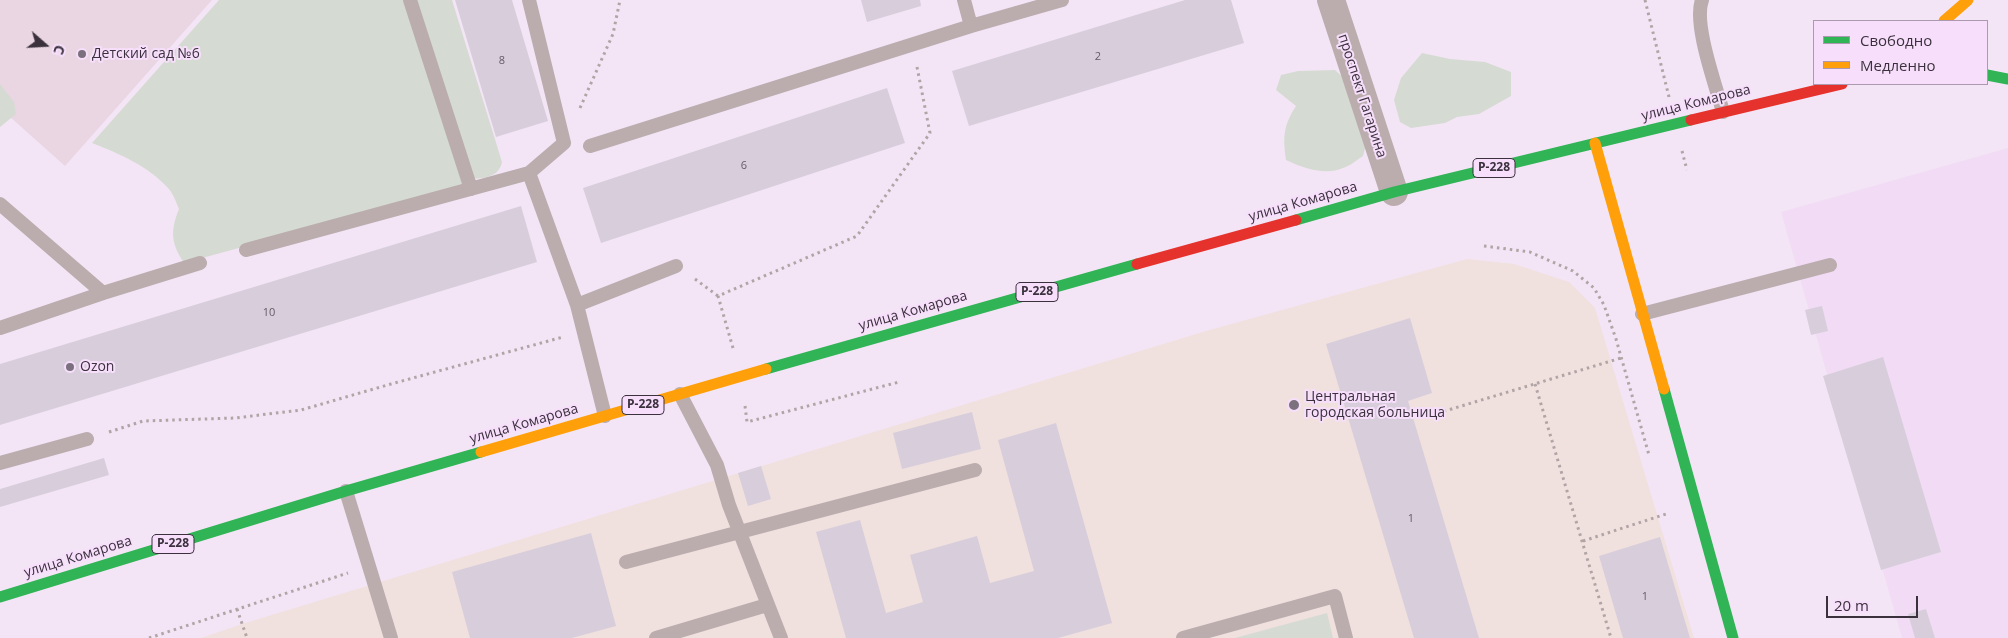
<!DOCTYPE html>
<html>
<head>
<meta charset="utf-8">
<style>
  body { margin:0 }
  #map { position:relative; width:2008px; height:638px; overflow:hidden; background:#f3e5f6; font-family:"Open Sans",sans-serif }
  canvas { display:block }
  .legend { position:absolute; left:1813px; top:20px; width:175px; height:65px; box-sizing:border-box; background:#f7dffc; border:1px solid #ac99b0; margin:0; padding:6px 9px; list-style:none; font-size:15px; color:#3b313d }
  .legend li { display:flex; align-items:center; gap:10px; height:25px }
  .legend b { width:25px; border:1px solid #ac99b0 }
  .north { position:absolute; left:20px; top:20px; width:50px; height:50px; -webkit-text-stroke:4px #f7dffc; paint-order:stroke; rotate:109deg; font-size:14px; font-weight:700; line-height:20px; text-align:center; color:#3b313d }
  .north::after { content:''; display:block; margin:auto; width:18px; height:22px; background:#3b313d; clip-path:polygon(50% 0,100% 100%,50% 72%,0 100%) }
  .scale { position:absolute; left:1826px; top:596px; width:92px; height:22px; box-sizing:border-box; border:2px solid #3b313d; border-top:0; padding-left:6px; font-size:15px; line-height:18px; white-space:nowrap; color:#3b313d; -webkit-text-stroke:4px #f7dffc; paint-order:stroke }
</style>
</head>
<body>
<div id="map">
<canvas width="2008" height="638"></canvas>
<ul class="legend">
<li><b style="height:6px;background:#30b455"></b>Свободно</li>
<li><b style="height:6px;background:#ff9f0a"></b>Медленно</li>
</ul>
<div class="north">С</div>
<div class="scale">20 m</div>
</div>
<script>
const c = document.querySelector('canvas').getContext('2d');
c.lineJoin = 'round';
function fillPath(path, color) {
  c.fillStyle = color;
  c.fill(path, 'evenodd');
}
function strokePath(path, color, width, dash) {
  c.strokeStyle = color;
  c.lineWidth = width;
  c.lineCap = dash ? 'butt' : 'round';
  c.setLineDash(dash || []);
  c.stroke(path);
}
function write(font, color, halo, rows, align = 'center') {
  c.font = font + ' "Open Sans",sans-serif';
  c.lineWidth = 4;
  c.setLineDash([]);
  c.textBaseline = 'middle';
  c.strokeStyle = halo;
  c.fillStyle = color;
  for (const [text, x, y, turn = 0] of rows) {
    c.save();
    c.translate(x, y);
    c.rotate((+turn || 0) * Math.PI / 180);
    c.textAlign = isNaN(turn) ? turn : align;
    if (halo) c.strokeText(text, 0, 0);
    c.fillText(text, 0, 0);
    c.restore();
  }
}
fillPath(new Path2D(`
  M2008,148v490h-106l-121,-426z`), '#f1dbf5');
fillPath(new Path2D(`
  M0,0h212l-147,166 -65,-58z`), '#ead6e3');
fillPath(new Path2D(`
  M1467,259l47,5 55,18 26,26 99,330h-1493l41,-14 964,-293z`), '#f0e0de');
fillPath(new Path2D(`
  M219,0h185l61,186 -281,77c-13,-20 -14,-32 -5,-54 -3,-7 -6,-16 -11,-21 -20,-22 -48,-34 -76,-45z
  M415,0h37l50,162c-3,15 -17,16 -30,17z
  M1422,53l28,6 35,3 26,10v24l-32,18 -22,3 -12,6 -34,5 -11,-6 -6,-22 7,-22z
  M1335,70l12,11 21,56 -5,19c-6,4 -13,10 -20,12 -18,8 -40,0 -57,-8 -3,-23 -3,-34 10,-54l-20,-16 5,-15 17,-4z
  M0,84l14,18 2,12 -16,13z
  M1327,613l6,25h-98z`), '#d5dbd2');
fillPath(new Path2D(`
  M455,0h57l36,121 -52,16z
  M861,0h59l1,6 -54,16z
  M1185,0h46l13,43 -275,83 -17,-55z
  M887,88l18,55 -304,100 -18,-55z
  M521,206l16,56 -537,163v-61z
  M1822,306l6,25 -17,4 -6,-25z
  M1410,318l22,75 -24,8 71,237h-65l-88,-294z
  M1883,357l58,195 -60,18 -58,-194z
  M972,412l9,37 -79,20 -9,-36z
  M1056,423l56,200 -54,15h-212l-30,-106 44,-12 26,93 37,-11 -13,-47 67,-19 13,47 44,-12 -36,-131z
  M104,458l5,17 -109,32v-18z
  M761,466l10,33 -23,7 -10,-33z
  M591,533l25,93 -44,12h-102l-18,-66z
  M1660,537l30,101h-67l-24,-82z
  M1926,609l9,29h-20l-7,-24z`), '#d8cedb');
strokePath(new Path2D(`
  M1645,0l24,97
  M580,108l33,-74 7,-34
  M1682,151l5,19
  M1484,246l46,6 43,19 21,17 10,17 12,34 33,116
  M695,279l23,17
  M733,348l-15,-52 139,-60 73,-103 -13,-66
  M1535,384l76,254
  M745,406l2,16 152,-40
  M1425,417l196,-59
  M109,432l34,-11 92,-3 66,-8 90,-26 172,-47
  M1583,541l83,-27 -1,-2
  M237,609l10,29
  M149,638l199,-65`), '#b1a4a5', 3, [2.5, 4]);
strokePath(new Path2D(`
  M410,0l61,189
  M529,0l35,143 -35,30 48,132 28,111
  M964,0l7,26
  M1702,0c-9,24 14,86 21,112
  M590,146l381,-120 91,-26
  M0,204l103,89 97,-30
  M246,250l283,-77
  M577,305l99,-39
  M1642,314l188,-49
  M0,328l103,-35
  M680,394l37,71 12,40 52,133
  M0,463l87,-24
  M346,491l45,147
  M626,562l349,-92
  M656,638l111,-33
  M1183,638l152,-42 11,42`), '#bbadae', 14);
strokePath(new Path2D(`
  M1331,0l63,192`), '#bbadae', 28);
strokePath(new Path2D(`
  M1987,75l21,4
  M1296,220l98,-28 297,-72
  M766,369l371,-105
  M1664,389l69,249
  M0,597l346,-106 135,-39`), '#30b455', 11);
strokePath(new Path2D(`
  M1944,21l24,-21
  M1595,143l69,246
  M481,452l285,-83`), '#ff9f0a', 11);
strokePath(new Path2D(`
  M1691,120l151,-36
  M1137,264l159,-44`), '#e5322d', 11);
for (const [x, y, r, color] of [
  [82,54,5,"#7b707e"],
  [70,367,5,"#7b707e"],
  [1294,405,6,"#7b707e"]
]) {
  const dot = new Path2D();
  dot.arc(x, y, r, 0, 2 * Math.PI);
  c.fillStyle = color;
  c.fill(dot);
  strokePath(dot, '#f7dffc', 2);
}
write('11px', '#655b67', null, [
  ["2",1098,57],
  ["8",502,61],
  ["6",744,166],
  ["10",269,313],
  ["1",1411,519],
  ["1",1645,597]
]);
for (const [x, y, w] of [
  [1494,168,42],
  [1037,292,42],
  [643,405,42],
  [173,544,42]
]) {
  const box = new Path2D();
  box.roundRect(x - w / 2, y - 9.5, w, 19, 4);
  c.fillStyle = '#f7dffc';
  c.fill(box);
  strokePath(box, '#3b313d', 1);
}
write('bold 12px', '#3b313d', null, [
  ["Р-228",1494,168],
  ["Р-228",1037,292],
  ["Р-228",643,405],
  ["Р-228",173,544]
]);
write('14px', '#3b313d', '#f7dffc', [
  ["Детский сад №6",92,54],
  ["Ozon",80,367],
  ["Центральная",1305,397],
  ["городская больница",1305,413]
], 'left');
write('14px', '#3b313d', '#f7dffc', [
  ["проспект Гагарина",1362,96,72],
  ["улица Комарова",1696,103,-14],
  ["улица Комарова",1303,202,-16],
  ["улица Комарова",913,311,-16],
  ["улица Комарова",524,424,-16],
  ["улица Комарова",78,557,-17]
]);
</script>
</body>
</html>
